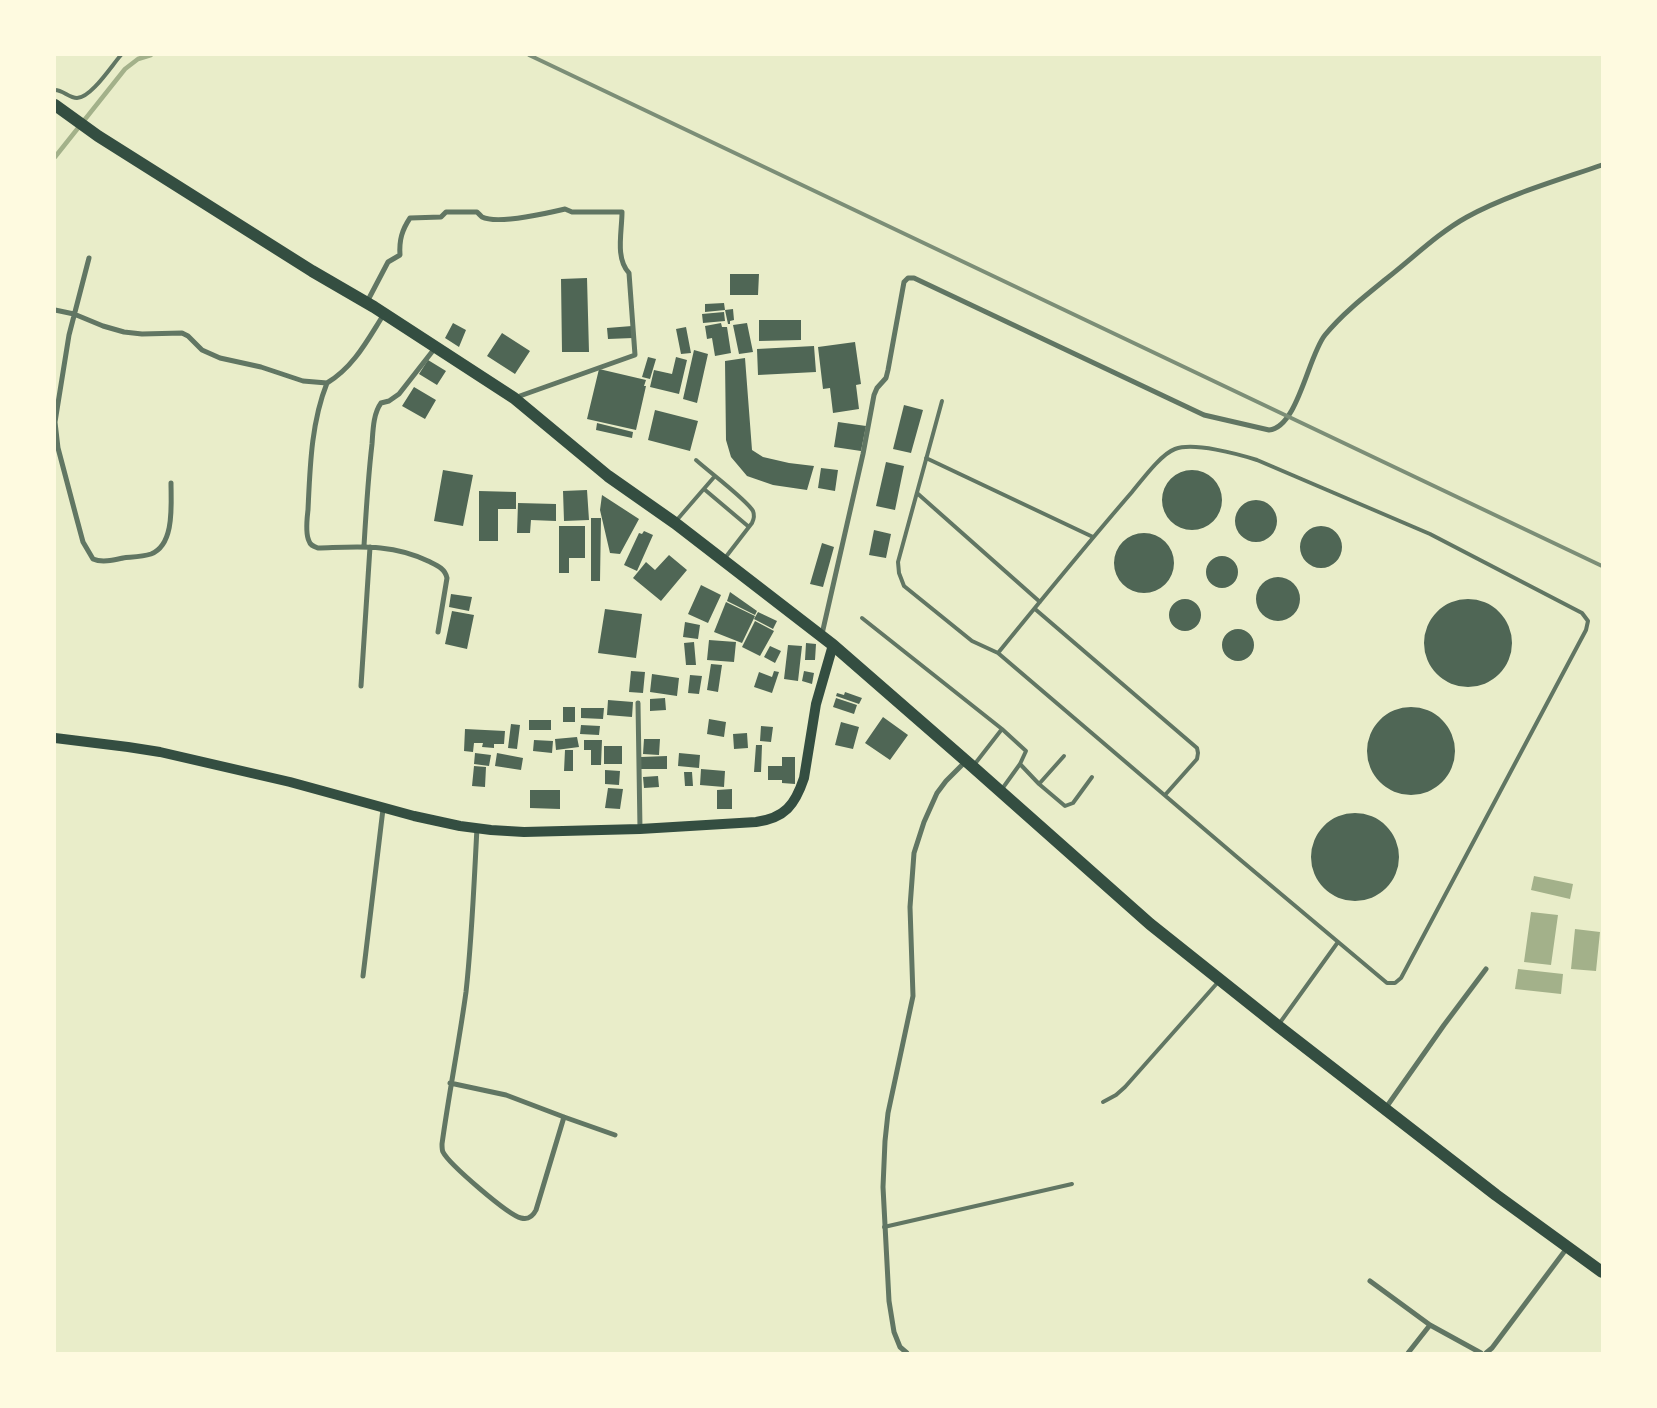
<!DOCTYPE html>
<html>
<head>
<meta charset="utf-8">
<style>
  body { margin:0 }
  #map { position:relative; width:1657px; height:1408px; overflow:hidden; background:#e9edc9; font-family:Spectral,serif }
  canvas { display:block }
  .frame { position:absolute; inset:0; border:56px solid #fefae0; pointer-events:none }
</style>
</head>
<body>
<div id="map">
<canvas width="1657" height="1408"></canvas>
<div class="frame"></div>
</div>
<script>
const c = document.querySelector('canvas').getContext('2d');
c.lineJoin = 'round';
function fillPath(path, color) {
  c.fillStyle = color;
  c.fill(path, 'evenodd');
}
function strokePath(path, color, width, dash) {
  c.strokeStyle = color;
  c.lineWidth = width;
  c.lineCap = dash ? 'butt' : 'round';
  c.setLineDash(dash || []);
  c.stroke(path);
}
fillPath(new Path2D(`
  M1534,876l39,8 -3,15 -39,-9z
  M1531,912l27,3 -7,50 -27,-3z
  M1575,929l25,3 -4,39 -25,-2z
  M1518,969l45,5 -2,20 -46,-5z`), '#a3b18a');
strokePath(new Path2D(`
  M55,157l70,-88 13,-10 13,-4`), '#a3b18a', 4.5);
fillPath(new Path2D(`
  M730,274h29l-1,21h-28z
  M587,278l2,74h-27l-1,-73z
  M724,303l1,7 -20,2v-8z
  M733,309l1,11 -4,1v3h-2l-3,-14z
  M724,312l1,9 -22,2 -1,-9z
  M759,320h42v20l-42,1z
  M453,323l13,7 -7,17 -14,-9z
  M721,323l1,4h5l4,26 -16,3 -3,-18 -5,1 -2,-13z
  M747,323l6,29 -14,2 -6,-29z
  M632,326l1,12 -25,1 -1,-11z
  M686,327l5,26 -10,1 -5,-25z
  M502,333l28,18 -15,23 -28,-18z
  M855,342l6,42 -5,1 3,24 -26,4 -3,-25 -7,1 -5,-42z
  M814,346l2,26 -58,3 -1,-26z
  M694,350l14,4 -11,49 -14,-4z
  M648,357l8,2 -6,20 -8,-2z
  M676,357l11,3 -8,34 -29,-7 4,-17 18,4z
  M745,358l7,92 11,7 26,6 25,3 -7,24 -34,-5 -26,-9 -16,-19 -5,-17 -1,-79z
  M428,360l18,11 -9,14 -18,-11z
  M599,369l47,11 -2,6h2l-10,44 -49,-11z
  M414,387l22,13 -11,19 -23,-13z
  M904,405l19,5 -12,43 -18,-4z
  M655,410l43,11 -8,30 -42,-11z
  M838,422l28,4 -5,25 -27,-4z
  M597,423l36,9 -1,6 -36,-8z
  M886,462l18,4 -9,44 -19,-4z
  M821,468l17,2 -3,21 -17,-3z
  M443,470l30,5 -10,51 -29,-5z
  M1162 500a30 30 0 1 1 60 0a30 30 0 1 1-60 0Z
  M587,490l2,30 -25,1 -1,-30z
  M479,491l37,1v17h-18v32h-19z
  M602,495l37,24 -19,35 -10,-1 -10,-43z
  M1235 521a21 21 0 1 1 42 0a21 21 0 1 1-42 0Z
  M518,503l38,1v17l-25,-1 -1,13h-13z
  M591,518h10l-1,63h-9z
  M1300 547a21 21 0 1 1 42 0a21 21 0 1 1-42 0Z
  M559,526h26v32h-16v15h-10z
  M874,530l17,4 -5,24 -17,-3z
  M644,531l9,4 -16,36 -13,-6 15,-32 3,1z
  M1114 563a30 30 0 1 1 60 0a30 30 0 1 1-60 0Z
  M822,543l12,4 -11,40 -13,-3z
  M669,555l18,15 -26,31 -28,-23 13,-16 9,8z
  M1206 572a16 16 0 1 1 32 0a16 16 0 1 1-32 0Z
  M1256 599a22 22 0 1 1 44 0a22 22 0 1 1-44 0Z
  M701,585l20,10 -13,28 -20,-9z
  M730,592l27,19 -2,4 -28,-14z
  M451,594l21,3 -3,14 -20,-4z
  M1169 615a16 16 0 1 1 32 0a16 16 0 1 1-32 0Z
  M1424 643a44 44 0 1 1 88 0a44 44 0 1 1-88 0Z
  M726,602l29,14 -13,27 -28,-11z
  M605,609l37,5 -6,44 -38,-5z
  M452,611l22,4 -7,34 -22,-5z
  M758,612l19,9 -4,8 -19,-10z
  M755,621l19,10 -14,25 -18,-9z
  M685,622l15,3 -2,14 -15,-2z
  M1222 645a16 16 0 1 1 32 0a16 16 0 1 1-32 0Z
  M709,640l27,2 -2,20 -27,-2z
  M694,642l2,23h-10l-2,-22z
  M806,643l10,1 -1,16h-10z
  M788,645l14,1 -4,35 -14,-2z
  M770,646l11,5 -6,12 -11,-6z
  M711,664l11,1 -4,27 -11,-2z
  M631,671l14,1 -2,21 -14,-1z
  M774,671l5,1 -7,21 -18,-6 5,-15 13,5z
  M804,671l10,2 -2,11 -10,-3z
  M652,674l27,4 -2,18 -27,-4z
  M690,675l12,1 -3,18 -11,-1z
  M845,692l17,6 -3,6 -23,-8 1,-3 7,2z
  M665,698l1,12 -16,1v-12z
  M836,698l21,7 -3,9 -21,-7z
  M608,700l25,2 -1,15 -25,-2z
  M563,707h12v15h-12z
  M1367 751a44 44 0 1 1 88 0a44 44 0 1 1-88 0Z
  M581,708h23l-1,11 -22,-1z
  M883,717l25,18 -18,25 -25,-17z
  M709,719l17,3 -2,15 -17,-3z
  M529,720h22v10h-22z
  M841,722l18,5 -6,22 -18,-4z
  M511,724l9,1 -3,24 -9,-1z
  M581,725l19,1 -1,9 -19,-1z
  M761,726l12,1 -2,15 -11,-1z
  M465,729l40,2 -1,13h-10v4l-12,-1 1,-4h-9l-1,9 -9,-1z
  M747,733l1,15 -14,1 -1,-15z
  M577,737l2,10 -23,3 -1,-11z
  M644,739h16l-1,16 -16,-1z
  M534,740l19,1 -1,12 -19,-2z
  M584,740h18l-1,25h-10v-15h-7z
  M756,745h6l-1,27h-7z
  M604,746h18v18h-18z
  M565,750h8v21h-9z
  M475,753l16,2 -2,11 -15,-2z
  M497,753l26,5 -2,12 -26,-4z
  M679,753l21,2 -1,13 -21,-2z
  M667,756v13h-26v-12z
  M782,757h13v27l-13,-1v-3h-14v-14h14z
  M474,766l12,1 -1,20 -13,-1z
  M701,769l24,2 -1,16 -24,-2z
  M605,770l15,1 -1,14 -14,-1z
  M684,772h8l1,14h-8z
  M658,776l1,11 -15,1 -1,-11z
  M608,788l15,1 -3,20 -15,-1z
  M732,789v20h-15v-19z
  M530,790h30v19l-30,-1z
  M1311 857a44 44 0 1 1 88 0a44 44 0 1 1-88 0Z`), '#4f6655');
strokePath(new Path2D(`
  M55,90c8,0 14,8 22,8 14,0 35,-33 44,-43
  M942,401l-44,161 1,11 5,13 68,55 26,12 239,204 150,126h8l6,-5 185,-348 2,-9 -6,-8 -152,-79 -173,-74c-19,-6 -63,-18 -82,-11 -14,5 -33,31 -43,43 -46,53 -90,107 -134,161
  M926,458l167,79
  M696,460c12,11 51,40 57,51 2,5 1,8 -1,12l-27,35
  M704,489l45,38
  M917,493l123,109
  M676,521l39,-45
  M1035,609l162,139 1,5 -1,6 -32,36
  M862,618l140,111 24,22 -6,13 -18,25
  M1020,764l19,20 26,22 8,-3 19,-26
  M974,765l28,-36
  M1039,784l25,-28
  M1279,1024l59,-82
  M1103,1102l13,-7 9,-8 94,-106
  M884,1227l188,-43`), '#617663', 4);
strokePath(new Path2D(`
  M89,258l-20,77 -14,87 3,26 18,68 7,26 10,17c9,4 21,1 30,-1 9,-1 19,-1 28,-4 24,-9 20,-50 20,-71
  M367,302l21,-40 12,-7c-1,-15 2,-25 10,-37l31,-1 5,-5h31c1,1 5,5 5,5 16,8 66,-4 83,-8l7,3h50c0,20 -7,46 7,61l6,82 -118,42
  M55,310l19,4 29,12 21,6 18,2 40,-1 6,3 14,14 18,8 41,9 42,14 24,2c27,-16 41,-44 57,-69
  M327,383c-16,40 -17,85 -19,127 -1,9 -3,23 1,31 1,4 4,5 9,7 39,-1 73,-5 110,13 8,4 17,7 19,17l-9,54
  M364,546c2,-34 4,-68 8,-102 1,-13 1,-30 9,-41l8,-2 10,-7 36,-46
  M822,634l41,-180 11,-59 3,-7 9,-10 2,-8 16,-88 4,-4h6l290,137 65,15c29,-3 39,-74 56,-95 17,-21 40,-39 61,-56 27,-21 52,-46 81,-62 40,-22 92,-37 135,-52
  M361,686l9,-139
  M638,703l2,126
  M477,828c-3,55 -5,110 -11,164 -7,51 -17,101 -24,152 0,2 0,6 1,8 6,12 65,63 78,66 7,2 12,-2 15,-8l28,-93 51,18
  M363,976l20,-167
  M450,1083l56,12 58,22
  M1385,1109l59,-84 42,-56
  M1370,1281l60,44
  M907,1353l-7,-6 -6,-15 -5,-31 -6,-114 2,-46 3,-28 25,-117 -3,-89 4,-54 10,-31 13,-29 9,-12 20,-20
  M1408,1353l22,-28 51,28
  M1486,1353l6,-5 75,-100`), '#617663', 5);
strokePath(new Path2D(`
  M55,738l73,9 32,5 130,30 124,34 46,10 31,4 33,2 116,-3 116,-7c29,-4 39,-17 48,-44l12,-74 17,-59`), '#344e41', 10);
strokePath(new Path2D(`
  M55,105l43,31 214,135 62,36 140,91 94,78 67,47 158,122 140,122 177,157 128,102 218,169 106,77`), '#344e41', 12);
strokePath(new Path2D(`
  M529,55l1073,511`), '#7c8e77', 4);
</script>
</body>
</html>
